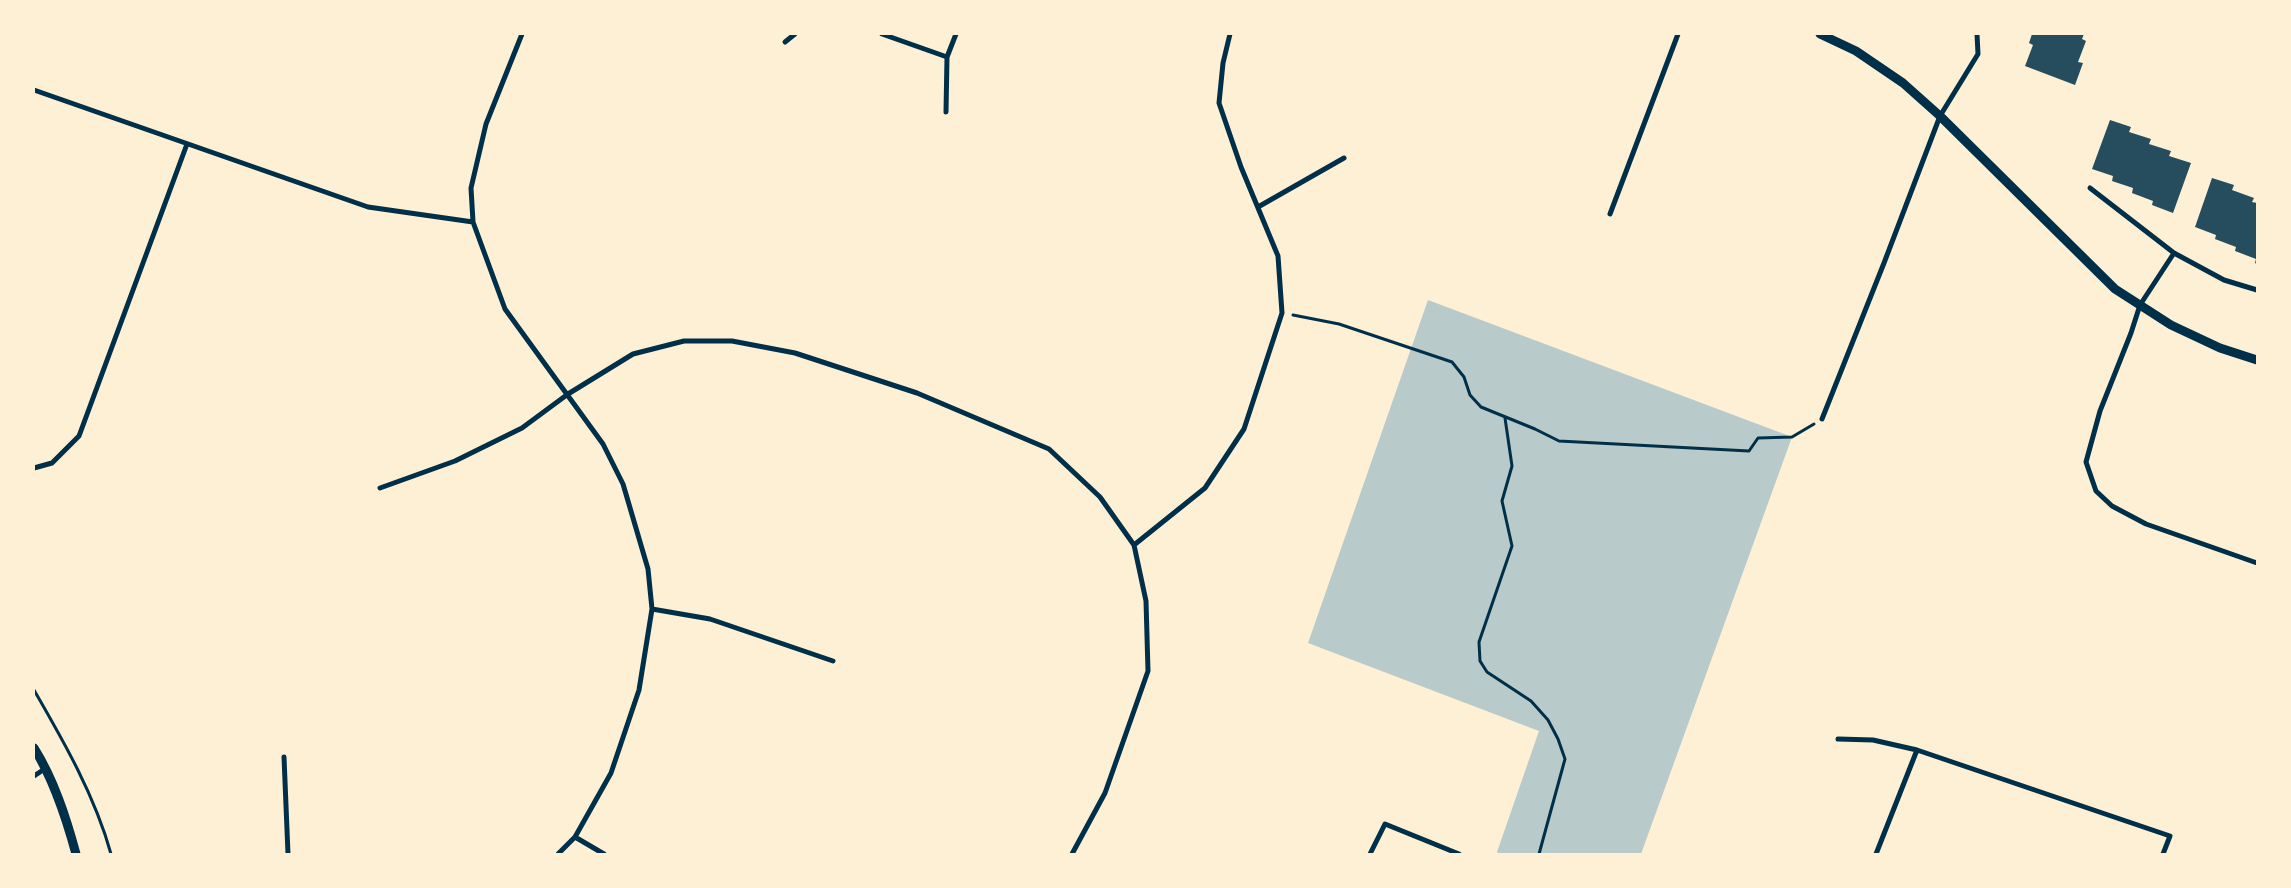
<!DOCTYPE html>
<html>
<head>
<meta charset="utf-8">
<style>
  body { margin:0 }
  #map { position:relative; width:2291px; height:888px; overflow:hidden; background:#fdf0d5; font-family:Manrope,sans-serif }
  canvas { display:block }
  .frame { position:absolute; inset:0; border:35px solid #fdf0d5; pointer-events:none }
</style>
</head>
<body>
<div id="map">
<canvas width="2291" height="888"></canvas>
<div class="frame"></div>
</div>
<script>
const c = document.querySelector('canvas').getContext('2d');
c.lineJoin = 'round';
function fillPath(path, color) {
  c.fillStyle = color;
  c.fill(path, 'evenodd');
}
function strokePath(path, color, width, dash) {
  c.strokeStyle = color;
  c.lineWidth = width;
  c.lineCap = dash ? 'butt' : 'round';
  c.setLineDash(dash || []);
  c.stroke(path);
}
fillPath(new Path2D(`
  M1428,300l364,137 -151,417h-141l-3,-2 42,-121 -231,-88z`), '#b9caca');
fillPath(new Path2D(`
  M2032,34h52l-2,5 4,2 -8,21 5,1 -8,22 -50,-19 8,-21 -4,-2z
  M2110,120l21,7 -2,5 22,7 -2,5 22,7 -2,5 22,7 -18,50 -21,-8 1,-4 -21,-8 1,-5 -21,-7 1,-5 -21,-7z
  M2212,178l22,7 -2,5 22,8 -2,4 5,1v61l-2,-1 1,-4 -21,-8 1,-4 -21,-8 1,-4 -21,-8z`), '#264d5e');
strokePath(new Path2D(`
  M1293,315l46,9 113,38 12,15 6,18 11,12 54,22 24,12 190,10 9,-13 34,-1 22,-13
  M1505,418l7,48 -10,35 10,45 -33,96 1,19 7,11 44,29 17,19 10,19 7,20 -26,95
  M34,690c30,52 61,106 77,164`), '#003049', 3);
strokePath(new Path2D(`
  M522,34l-36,90 -15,64 2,34 32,87 98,135 20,40 25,85 4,40 -13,81 -28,83 -36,64 -17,17
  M882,34l65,23
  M785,42l10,-8
  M34,90l334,117 105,15
  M946,112l1,-55 9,-23
  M2090,188l84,65 50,27 33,10
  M1258,207l86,-49
  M1610,214l68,-180
  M2174,253l-34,52 -9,28 -31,78 -14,51 10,29 16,15 34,18 111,39
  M1822,419l62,-156 56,-147 38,-62 -1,-20
  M34,468l18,-5 27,-27 108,-292
  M380,488l75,-27 67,-33 46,-34 65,-40 51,-13h48l63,12 122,40 132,56 51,48 34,48 12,56 2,70 -43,122 -33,61
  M1134,545l71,-57 39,-59 38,-116 -4,-57 -37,-89 -22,-64 4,-40 7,-29
  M652,609l58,10 123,42
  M1838,739l35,1 44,10 253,86 -7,18
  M284,757l4,97
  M34,776l12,-8
  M575,837l29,17
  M1370,854l15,-30 74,30
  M1876,854l41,-104`), '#003049', 5);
strokePath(new Path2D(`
  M1820,34l36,17 47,32 37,33 175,173 56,36 49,23 37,12
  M34,748c20,32 32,69 42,106`), '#003049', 9);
</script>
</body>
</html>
